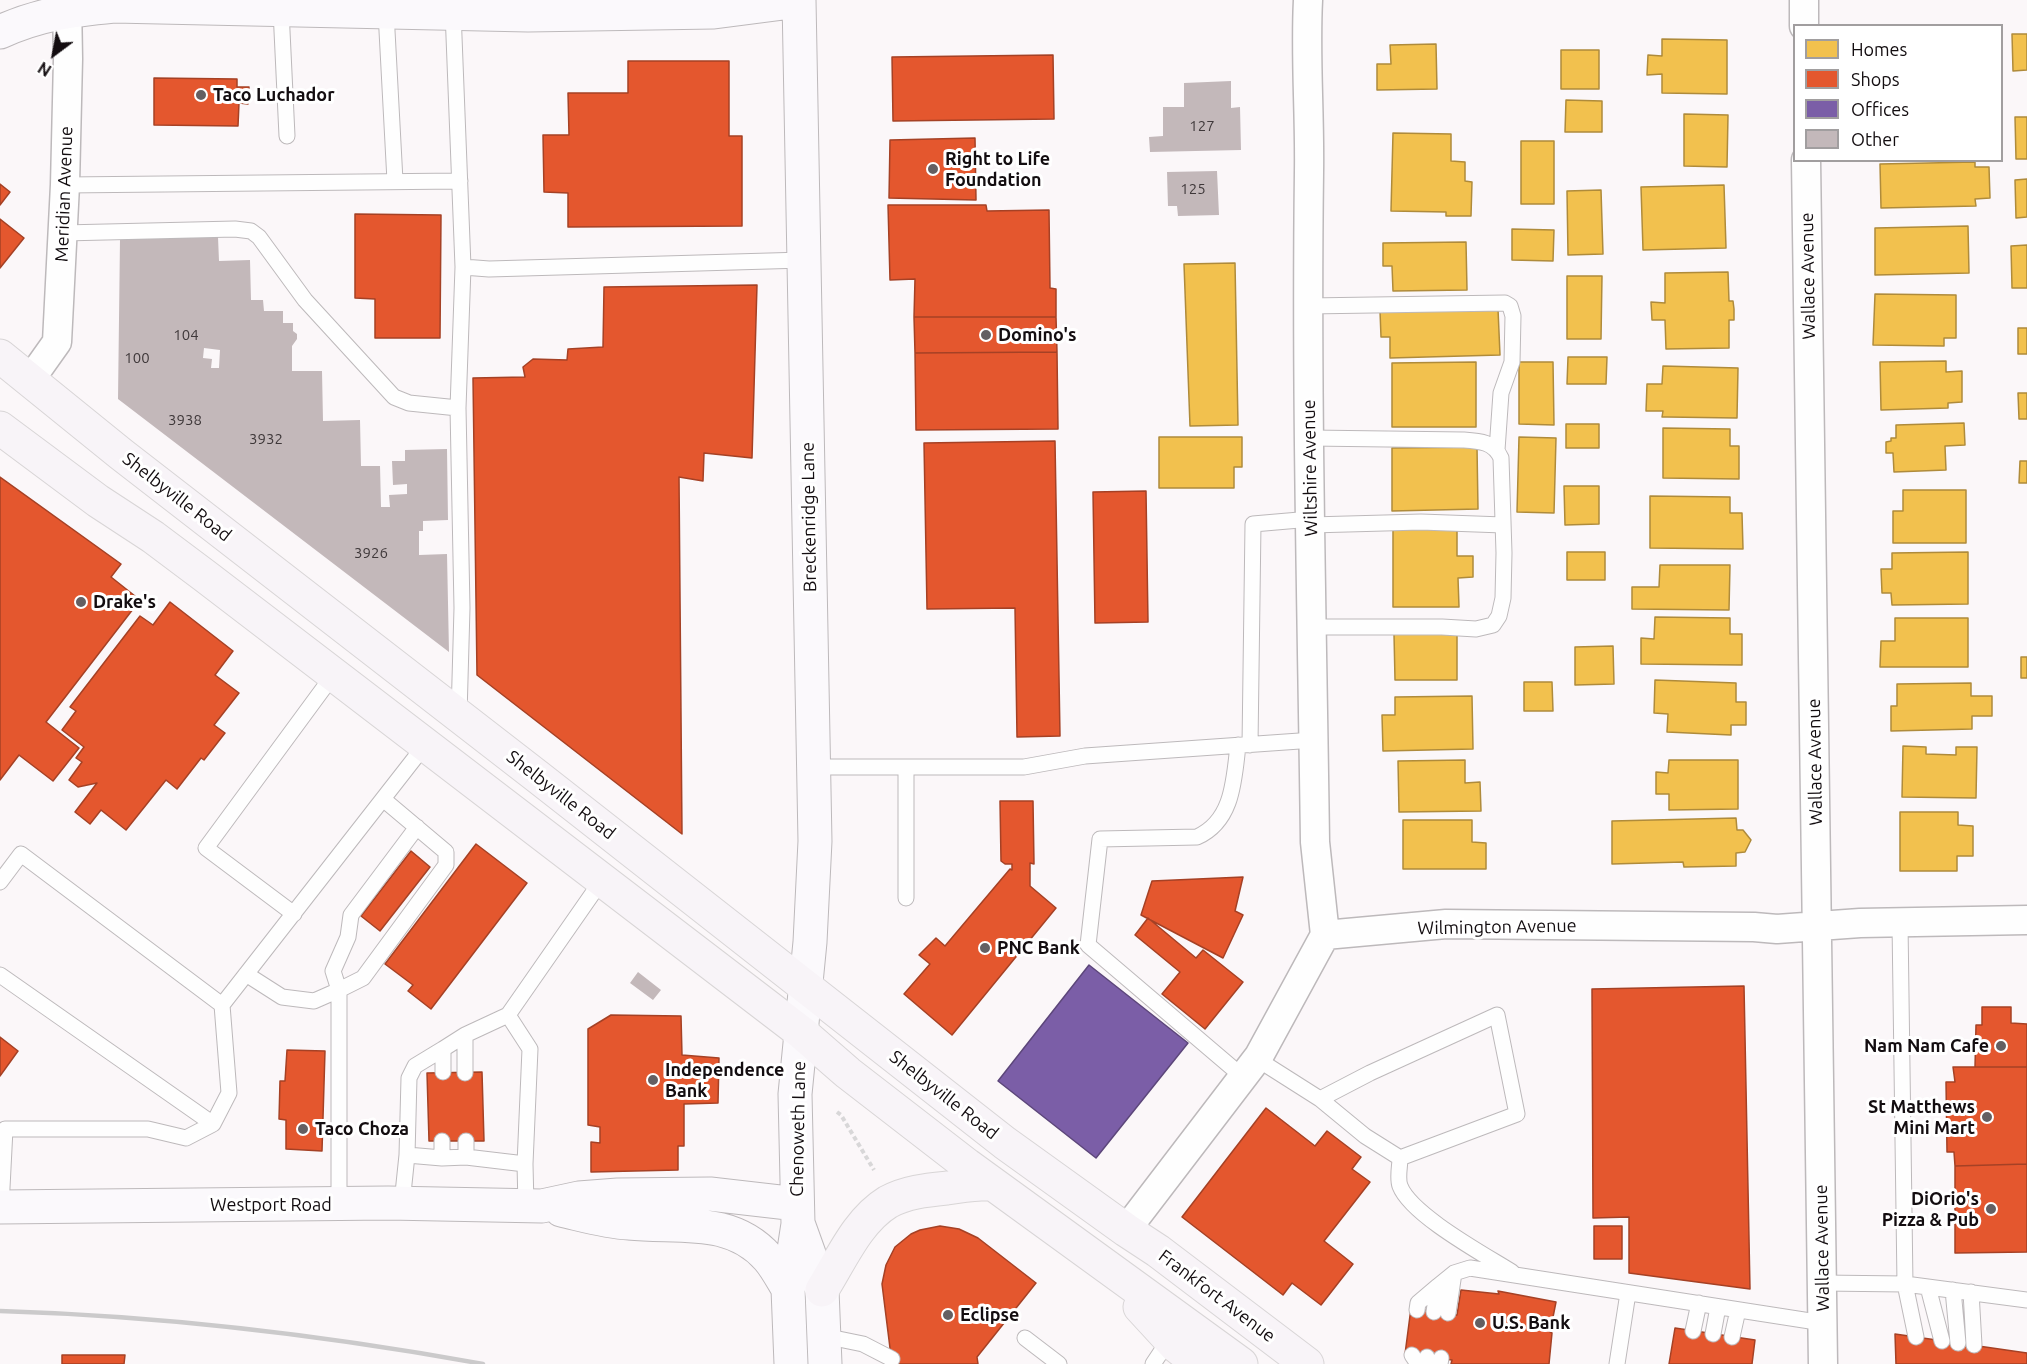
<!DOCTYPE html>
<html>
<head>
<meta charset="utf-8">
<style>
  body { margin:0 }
  #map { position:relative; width:2027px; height:1364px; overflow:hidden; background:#fbf7f9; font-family:Ubuntu,sans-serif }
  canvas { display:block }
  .legend { position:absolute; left:1793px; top:24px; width:210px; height:138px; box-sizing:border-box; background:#fff; border:2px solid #a19e9f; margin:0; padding:8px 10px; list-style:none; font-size:18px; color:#130d10 }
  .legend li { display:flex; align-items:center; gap:12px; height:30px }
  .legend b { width:30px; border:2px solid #a19e9f }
  .north { position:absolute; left:24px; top:24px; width:60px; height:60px; -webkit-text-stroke:4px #fff; paint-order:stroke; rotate:212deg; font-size:16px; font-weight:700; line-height:24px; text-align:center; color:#130d10 }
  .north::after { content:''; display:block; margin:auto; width:21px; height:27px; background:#130d10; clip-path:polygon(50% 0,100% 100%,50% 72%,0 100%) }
</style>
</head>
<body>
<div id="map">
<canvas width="2027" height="1364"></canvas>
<ul class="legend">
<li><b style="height:16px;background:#f2c14e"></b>Homes</li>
<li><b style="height:16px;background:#e4572e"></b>Shops</li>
<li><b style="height:16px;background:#7b5ea7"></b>Offices</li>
<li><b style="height:16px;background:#c3b8ba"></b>Other</li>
</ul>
<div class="north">N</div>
</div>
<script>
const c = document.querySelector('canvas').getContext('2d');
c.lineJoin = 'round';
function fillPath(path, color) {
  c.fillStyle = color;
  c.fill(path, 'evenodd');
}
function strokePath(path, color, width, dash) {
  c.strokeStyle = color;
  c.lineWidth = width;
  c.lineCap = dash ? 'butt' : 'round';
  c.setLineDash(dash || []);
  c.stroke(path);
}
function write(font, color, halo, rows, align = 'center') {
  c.font = font + ' Ubuntu,sans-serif';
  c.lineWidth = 6;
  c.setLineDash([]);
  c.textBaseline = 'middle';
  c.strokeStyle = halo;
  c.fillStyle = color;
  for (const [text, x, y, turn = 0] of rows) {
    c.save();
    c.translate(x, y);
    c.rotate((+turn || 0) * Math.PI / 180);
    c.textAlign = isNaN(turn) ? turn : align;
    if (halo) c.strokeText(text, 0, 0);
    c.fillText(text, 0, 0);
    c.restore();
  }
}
const homes = new Path2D(`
  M2012,34h15v36l-14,1z
  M1662,39l65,1v54l-65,-1v-19l-15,1 1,-20 14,1z
  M1436,44l1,45 -60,1v-26h14l-1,-19z
  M1561,50h38v39h-38z
  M1566,100l36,1v31h-37z
  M1684,114l44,1 -1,52 -43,-1z
  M2015,117h12v42h-11z
  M1393,133l58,1v27l14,1v19l7,1 -1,34h-25v-4l-55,-1z
  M1521,141h33v63h-33z
  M1975,162v5h14l1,31 -15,1 1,7 -95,2 -1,-44z
  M2027,179v38l-11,1 -1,-38z
  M1724,185l2,63 -83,2 -2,-63z
  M1601,190l2,64 -35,1 -1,-64z
  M1968,226l1,47 -94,2v-47z
  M1512,229l42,1 -1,31 -41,-1z
  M1466,242l1,48 -74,1 -1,-25h-9v-23z
  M2027,245v43h-15l-1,-42z
  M1235,263l3,162 -48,1 -6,-162z
  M1728,272l1,29h4l1,8v11h-5v28l-63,1 -1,-29h-13l-1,-18 14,1v-30z
  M1567,276h35l-1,63h-34z
  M1875,294l81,1v43h-12v8l-71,-1z
  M1498,309l2,46 -110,3v-21h-9l-1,-26z
  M2018,328h9v26h-9z
  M1568,357h39l-1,27h-39z
  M1946,361v11l16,-1v31l-14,1v5l-67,2 -1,-48z
  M1476,362v65h-84v-64z
  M1519,362h34l1,63 -35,-1z
  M1663,366l75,2 -1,50 -70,-1h-5l1,-6h-17l1,-27h15z
  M2018,393h9v26h-8z
  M1964,423l1,22 -20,1 1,24 -52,2 -1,-19h-7v-11l5,-1v-3h5v-13z
  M1566,424h33v24h-33z
  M1663,428l67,1v17h9v33l-76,-1z
  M1159,437h83v30h-8v21h-75z
  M1519,437l37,1 -2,75 -37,-1z
  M1477,447l1,62 -86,2v-63z
  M2020,461h7v22h-8z
  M1564,486h35v38l-34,1z
  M1903,490h63v53h-73v-32h10z
  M1650,496l80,1v16h12l1,36 -93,-1z
  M1457,528v28h16v21l-15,1 1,29h-66v-78z
  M1567,552h38v28h-38z
  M1968,552v52l-76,1 -1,-12h-9l-1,-24h11v-16z
  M1660,565h70l-1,45 -97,-1v-22h27z
  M1655,617l75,1v16h12v31l-101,-1v-26l13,1z
  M1895,618h73v49h-88l1,-26h14z
  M1457,633v47h-62l-1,-46z
  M1613,646l1,38 -39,1v-38z
  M2021,657h6v21h-6z
  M1655,680l81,3v19h10v23h-15v10l-64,-3 1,-18 -14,-1z
  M1524,682h28l1,29h-29z
  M1971,683v13h21v20h-20v13l-81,2v-25h6v-22z
  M1472,696l1,53 -90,2 -1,-36h13v-18z
  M1903,746l23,1v7l30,1v-8h21l-1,51 -74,-1z
  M1465,760v23l15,-1 1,29 -82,1 -1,-51z
  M1669,760h69v49l-69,1v-16h-13v-22l12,1z
  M1900,812h58v13l15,1v30h-16v15h-57z
  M1736,818l1,12h6l8,10 -6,12 -9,1v13l-52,1 -1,-5 -71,2v-43z
  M1403,820h69v22l14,1v26h-83z`);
fillPath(homes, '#f2c14e');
strokePath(homes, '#af8b3b', 1.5);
const shops = new Path2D(`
  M1053,55l1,64 -161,2 -1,-64z
  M628,61h101v75h13v90l-174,1v-34l-24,-1 -1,-57h26l-1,-42h60z
  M154,78l83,1v8h12l-1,17 -9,-1 -1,23 -84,-1z
  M975,138l1,62 -87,-2 1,-58z
  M0,184l10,8 -10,13z
  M888,205h98l1,6 62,-1 1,78 6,1v28h-142l1,-38 -25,1z
  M355,214l86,1 -1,123h-65v-39l-20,-1z
  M0,219l24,19 -24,30z
  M757,285l-5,173 -48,-5 -1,28 -24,-4 3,357 -205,-159 -4,-297 52,-1 -2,-10 10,-8 34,1 1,-11 35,-2 1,-60z
  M914,317h142l1,35 -142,1z
  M1057,352l1,77 -142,1 -1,-77z
  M1055,441l5,295 -43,1 -2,-129 -88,1 -3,-166z
  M0,477l121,87 -10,13 29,23 -94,122 33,26 -26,33 -34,-26 -19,25z
  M1146,491l2,131 -53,1 -2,-131z
  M170,602l63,49 -18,24 24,18 -25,32 11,8 -21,27 -3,-2 -24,31 -11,-9 -40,50 -25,-20 -11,14 -15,-12 22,-29 -19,4 -9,-7 13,-18 -6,-4 8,-11 -22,-17 14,-19 -6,-4 70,-91 13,9z
  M1000,801h33l1,63 -4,-1v23l26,22 -104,127 -48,-41 26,-30 -11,-9 17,-17 9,8 65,-77 2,1v-6h-7l-4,-3z
  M476,844l51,39 -96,126 -23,-18 5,-6 -28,-21z
  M411,851l19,16 -50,64 -19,-15z
  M1243,877l-8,34 8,4 -20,43 -82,-43 11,-34z
  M1148,918l48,40 7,-8 40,32 -38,47 -43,-35 18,-22 -45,-37z
  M1744,986l6,303 -121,-16v-56l-36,1 -1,-229z
  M1982,1007h29v16l16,1v43h-52l1,-42h6z
  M611,1015l70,1 1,39 37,3 -1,45 -34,1v42h-6v24l-87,2v-30l9,1v-16l-12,-2v-96z
  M0,1037l18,14 -18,25z
  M287,1050l38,1 -3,100 -36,-2v-29l-7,-1 1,-38h5z
  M1953,1067h74v97l-72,2 -1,-14h-7l-1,-70h9z
  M482,1072l2,69h-55l-2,-68z
  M1266,1108l49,38 12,-15 34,26 -9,12 18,13 -46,59 29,23 -32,41 -29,-22 -9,12 -101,-78z
  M2027,1164v88l-72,1v-87z
  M940,1226l19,3 19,9 58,45 -59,74 1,7h-86l-10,-80 4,-19 9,-18 16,-13 9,-4z
  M1594,1226h28v33h-28z
  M1461,1290l38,4 -1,-3 58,11 -6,30 2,1 -3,31h-98l1,-4 -47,-6 6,-46 46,7z
  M1675,1328l80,12 -3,24h-83z
  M1895,1334l132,19v11h-131z
  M62,1355h63l-1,9h-62z`);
fillPath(shops, '#e4572e');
strokePath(shops, '#a54125', 1.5);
const offices = new Path2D(`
  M1089,965l99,78 -92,115 -98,-77z`);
fillPath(offices, '#7b5ea7');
strokePath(offices, '#5c467a', 1.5);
fillPath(new Path2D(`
  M1231,81v27l9,-1 1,43 -91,2 -1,-15 14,-1v-29h21v-24z
  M1217,171l2,44 -41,1 -1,-10h-9l-1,-34z
  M218,237l1,24 31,-1 1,40h12l1,11h19v12h10v8l4,3v5l-5,7v25h30l1,50 37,-1 1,46h19l1,41h9l-1,-12 18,-1v-10l-14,1 -1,-24h13v-11l42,-1 1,71 -25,1v10h-4v24l28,-1 2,98 -331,-253 2,-160zM204,348l16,2 -1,18h-8l1,-9 -9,-1z
  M638,972l23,18 -8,10 -23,-17z`), '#c3b8ba');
const lane = new Path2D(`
  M281,10l6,126
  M453,11l10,256 26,2 315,-9
  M386,12l9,169
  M65,185l395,-4
  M63,233l172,-4 16,2 8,6 46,63 89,97 15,6 49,5
  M1308,306l197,-3 5,3 3,10 -1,46 -11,31 -4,57
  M1310,438l154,2c16,1 30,2 37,18l3,95 -1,45 -4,18 -6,9 -17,4 -34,-2h-130
  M1311,525l110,-3 82,3
  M459,715l3,-107 -4,-200 5,-141
  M1238,745c-4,35 -5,76 -41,92l-97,2 -12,106 155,132
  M1250,745l3,-221 58,-5
  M814,767h210l61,-11 229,-16
  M906,767v131
  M0,882l21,-28 201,151
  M294,914l-88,-66 128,-174
  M246,974l36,23 32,4 25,-11 24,-12 83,-113v-13l-63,-53
  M0,975l213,149
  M508,1015l22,34 -5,115 1,42
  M1257,1059l63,40 50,-26 127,-58 20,99 -117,44 -35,-22 -45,-37
  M443,1072v-23l22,-14
  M465,1073v-38l43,-20 94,-135
  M442,1141v17l24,-1 59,7
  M407,1155l35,3
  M466,1157v-16
  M1400,1158c0,8 -3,20 0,28 11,29 85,69 112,86
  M402,1203l5,-48 2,-77 6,-12 28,-17
  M339,1204v-214l-6,-19 15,-34 3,-22 66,-88
  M1,1207l4,-78h143l38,9 27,-14 16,-31 -7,-88 203,-260
  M1822,1283l83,1 -5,-361
  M1928,1287l14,54
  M1953,1290l5,53
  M1971,1292l3,53
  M1417,1310l1,-7 20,-17
  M1434,1312l4,-26 16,-13 16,-5 353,55
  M1448,1313l6,-40
  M1693,1331l6,-28
  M1713,1334l5,-27
  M824,1336l39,8 29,15
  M1732,1337l6,-27
  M1916,1337l-11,-53 122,16
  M1025,1338l34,26
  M1412,1355l6,9
  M1427,1357l2,7
  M1153,1364l18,-27
  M1440,1364l1,-6
  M1617,1364l11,-71`);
const street = new Path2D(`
  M1308,0c-3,57 2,114 1,172 -3,223 3,447 6,670l10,93
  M1804,0v26
  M1806,160l17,1204
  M30,380l27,-38 8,-157 3,-126 -1,-59
  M1126,1230l133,-174 66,-121 121,-11 308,3 23,2 83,-6 167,-3`);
const secondary = new Path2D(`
  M0,32c39,-18 72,-22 114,-26l414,9 186,-3 85,-11
  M0,1207l388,-4 154,3 37,-8 39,-3 92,-1 87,10
  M561,1210c22,5 45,12 68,13 50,5 102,-7 139,35 8,9 14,21 20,31
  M799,1226l23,64 3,74
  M791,1364l-3,-75 10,-65 -3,-130 15,-152 5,-101 -16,-841`);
const primary = new Path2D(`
  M0,356l121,98 417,323 467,366 121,87 32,21 149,113
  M0,428l98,73 55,36 52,39 597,457 46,40 119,92 274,199
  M822,1290c19,-30 35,-69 66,-88 18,-10 39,-12 59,-14 15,-2 30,-5 46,-4
  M1140,1307l35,38 24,19`);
strokePath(lane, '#bdb9bb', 17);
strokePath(street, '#bdb9bb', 31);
strokePath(secondary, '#bdb9bb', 35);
strokePath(primary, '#d8d5d6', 35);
strokePath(new Path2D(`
  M837,1112l4,3 33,55`), '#d8d7d8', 4, [4.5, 3]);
strokePath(lane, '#fefefe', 15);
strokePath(street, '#fefefe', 28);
strokePath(secondary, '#fbf9fc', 33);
strokePath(primary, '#f8f4f8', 33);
strokePath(new Path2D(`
  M0,1311c162,5 324,24 483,53`), '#cbcacb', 4.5);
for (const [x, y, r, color] of [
  [201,95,6,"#645f62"],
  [933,169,6,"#645f62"],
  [986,335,6,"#645f62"],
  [81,602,6,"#645f62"],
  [985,948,6,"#645f62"],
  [2001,1046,6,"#645f62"],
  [653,1080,6,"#645f62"],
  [1987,1117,6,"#645f62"],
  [303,1129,6,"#645f62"],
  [1991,1209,6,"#645f62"],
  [948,1315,6,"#645f62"],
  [1480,1323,6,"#645f62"]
]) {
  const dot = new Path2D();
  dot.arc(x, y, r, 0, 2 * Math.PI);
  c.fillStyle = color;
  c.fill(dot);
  strokePath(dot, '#fff', 2);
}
write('15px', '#3f383a', null, [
  ["127",1202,126],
  ["125",1193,189],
  ["104",186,335],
  ["100",137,358],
  ["3938",185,420],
  ["3932",266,439],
  ["3926",371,553]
]);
write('bold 18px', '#130d10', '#fff', [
  ["Taco Luchador",213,95],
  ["Right to Life",945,159],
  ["Foundation",945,180],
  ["Domino's",998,335],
  ["Drake's",93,602],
  ["PNC Bank",997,948],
  ["Nam Nam Cafe",1989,1046,"right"],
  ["Independence",665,1070],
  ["Bank",665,1091],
  ["St Matthews",1975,1107,"right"],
  ["Mini Mart",1975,1128,"right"],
  ["Taco Choza",315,1129],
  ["DiOrio's",1979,1199,"right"],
  ["Pizza & Pub",1979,1220,"right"],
  ["Eclipse",960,1315],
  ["U.S. Bank",1492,1323]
], 'left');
write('18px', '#130d10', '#fff', [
  ["Meridian Avenue",64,194,-88],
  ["Wallace Avenue",1808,276,-91],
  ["Wiltshire Avenue",1310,468,-91],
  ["Shelbyville Road",177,497,38],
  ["Breckenridge Lane",809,517,-91],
  ["Wallace Avenue",1815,762,-91],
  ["Shelbyville Road",561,795,38],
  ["Wilmington Avenue",1497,927,-1],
  ["Shelbyville Road",944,1095,38],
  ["Chenoweth Lane",798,1129,-89],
  ["Westport Road",271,1205],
  ["Wallace Avenue",1822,1248,-91],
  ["Frankfort Avenue",1217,1296,37]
]);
</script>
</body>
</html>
